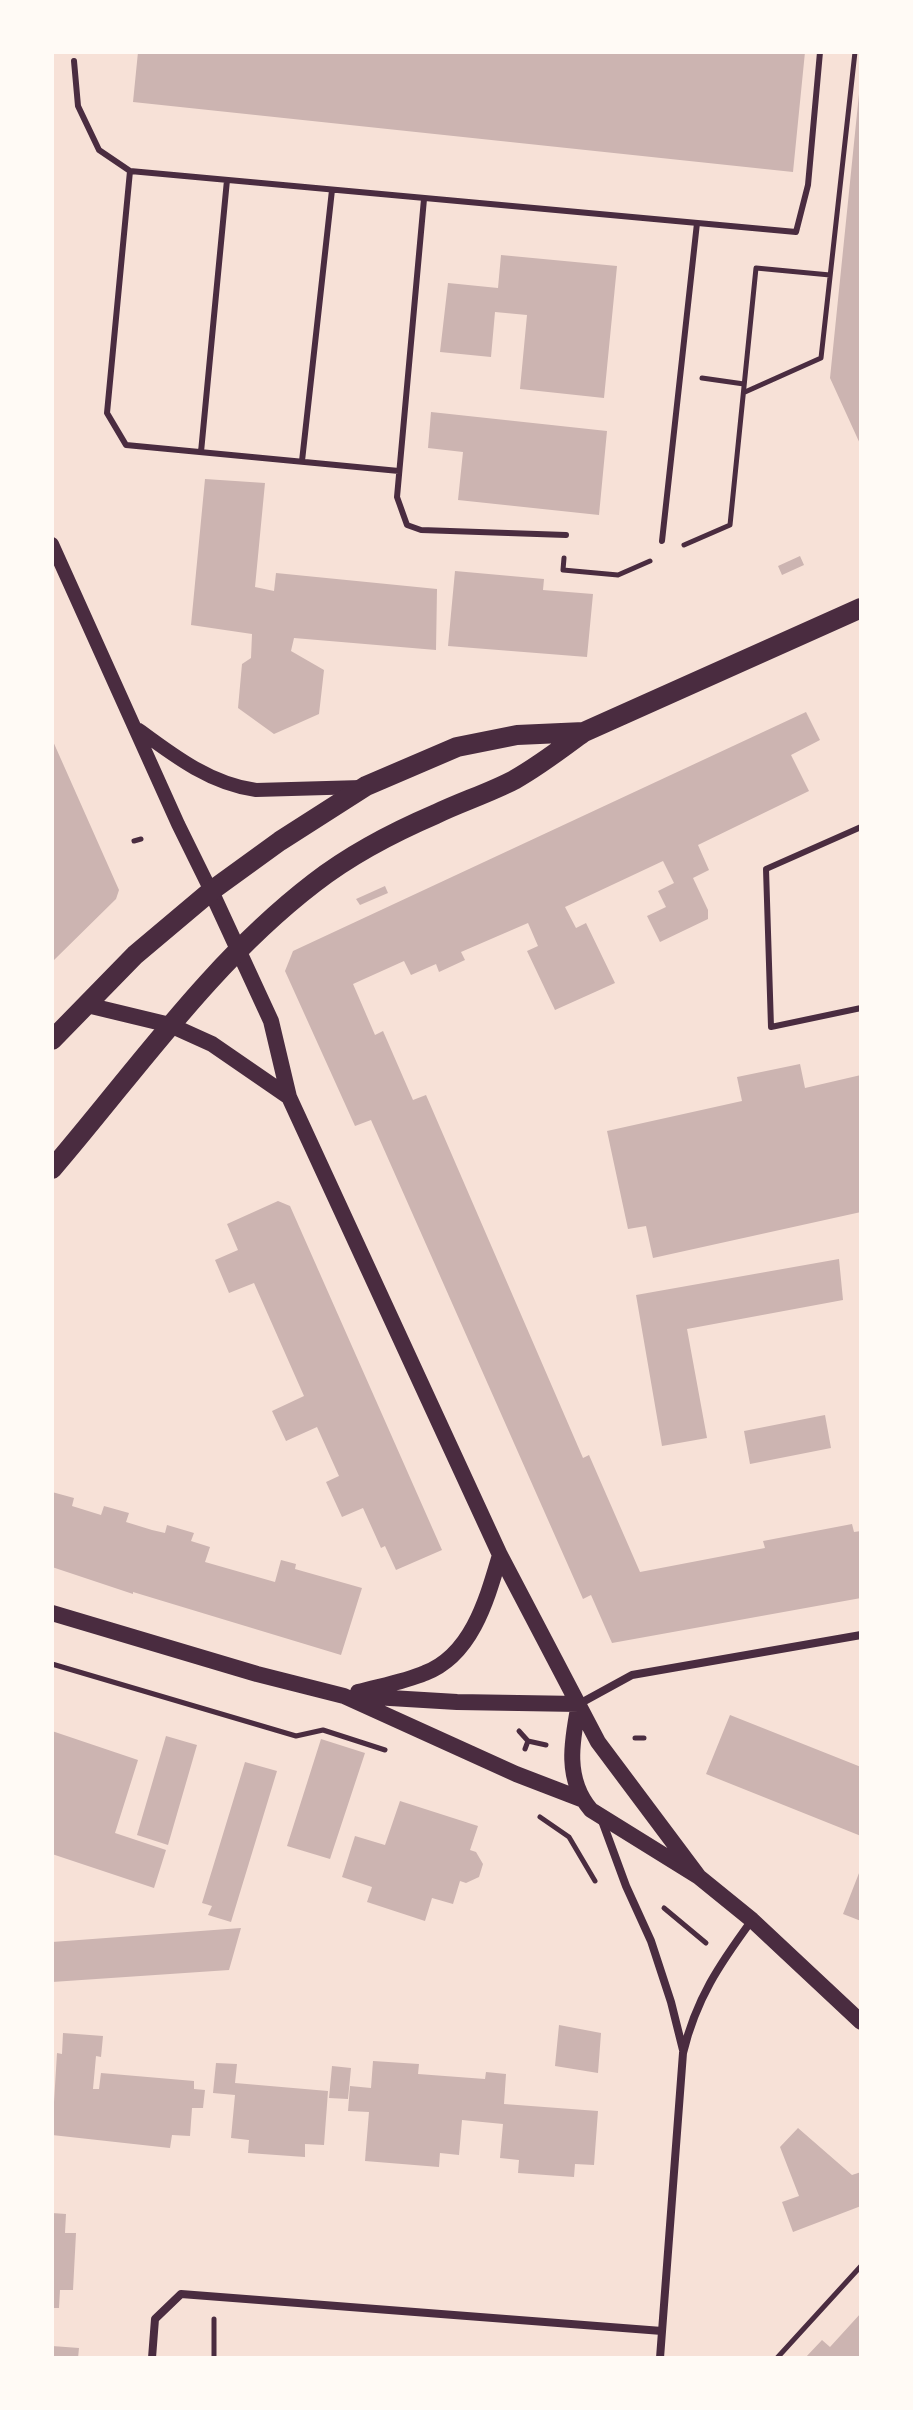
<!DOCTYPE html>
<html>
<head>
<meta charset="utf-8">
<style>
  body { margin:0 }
  #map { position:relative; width:913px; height:2410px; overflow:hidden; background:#f7e1d7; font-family:Spectral,serif }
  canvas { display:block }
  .frame { position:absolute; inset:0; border:54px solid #fffaf5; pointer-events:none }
</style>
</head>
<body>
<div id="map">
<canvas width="913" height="2410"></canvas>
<div class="frame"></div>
</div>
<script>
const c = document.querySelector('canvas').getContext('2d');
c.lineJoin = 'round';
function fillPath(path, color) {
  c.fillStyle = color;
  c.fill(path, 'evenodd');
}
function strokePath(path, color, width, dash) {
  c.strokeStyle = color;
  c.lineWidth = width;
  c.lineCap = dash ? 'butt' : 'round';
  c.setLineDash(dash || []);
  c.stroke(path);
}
fillPath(new Path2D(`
  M138,52h667l-12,120 -660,-70z
  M859,94h2v352l-31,-68z
  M501,255l116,11 -13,132 -84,-9 7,-74 -32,-3 -4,45 -51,-5 8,-69 50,5z
  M431,412l176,19 -8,84 -141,-15 5,-48 -35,-4z
  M205,479l60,4 -10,104 19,4 2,-18 161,16 -1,61 -142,-12 -3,13 33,19 -5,44 -45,20 -36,-26 4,-44 9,-6 1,-24 -61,-9z
  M800,556l4,9 -22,10 -4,-9z
  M455,571l89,8 -1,11 50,4 -6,63 -139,-11z
  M806,712l14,28 -29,15 18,36 -111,54 11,25 -16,8 15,32v9l-48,23 -13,-26 19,-9 -8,-16 16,-8 -11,-22 -98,46 11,21 10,-5 29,60 -60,27 -28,-59 11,-5 -10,-23 -67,29 4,8 -26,12 -3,-8 -25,11 -7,-14 -51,23 22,51 8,-4 30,69 13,-5 157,363 6,-3 51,117 125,-24 -2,-7 89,-17 2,8 7,-1v67l-249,45 -21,-48 -8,4 -212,-479 -16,6 -70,-155 8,-20z
  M52,739l67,151 -3,9 -64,63z
  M385,886l3,7 -28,12 -4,-6z
  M800,1064l5,24 56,-13v137l-208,46 -7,-32 -18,3 -21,-98 135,-30 -5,-24z
  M278,1201l12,5 152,344 -46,20 -11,-24 -4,2 -18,-40 -21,9 -16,-35 13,-6 -22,-49 -31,14 -14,-30 32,-15 -50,-113 -25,10 -14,-33 23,-10 -11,-26z
  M839,1259l4,41 -156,29 20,109 -45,8 -26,-151z
  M825,1415l6,33 -81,16 -6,-33z
  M52,1492l22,6 -2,8 29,9 3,-9 25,7 -3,9 26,8 13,3 2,-8 27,8 -3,8 19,6 -5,15 70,20 6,-22 15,4 -1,5 67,19 -21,67 -208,-63v2l-81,-27z
  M730,1715l131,52v69l-155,-62z
  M52,1731l86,29 -23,73 51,17 -12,38 -102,-34z
  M166,1736l31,9 -29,100 -31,-10z
  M321,1739l44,14 -35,106 -43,-13z
  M245,1762l32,9 -46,151 -23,-7 4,-9 -10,-3z
  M400,1801l78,25 -8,24 6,2 7,12 -4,13 -13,6 -6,-2 -7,23 -21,-6 -7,23 -58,-19 5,-15 -30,-10 13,-41 30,9z
  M861,1868v53l-18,-7z
  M241,1928l-12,42 -177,12v-40z
  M559,2025l42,8 -3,40 -43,-7z
  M63,2033l40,3 -2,21 -5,-1 -3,33h6l2,-16 93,8v8l11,1 -2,18h-11l-2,28 -18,-1 -2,13 -118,-13 5,-82 5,1z
  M373,2061l46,3 -1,10 67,5 1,-7 20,2 -2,30 94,7 -4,54 -19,-1 -1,13 -56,-4 1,-13 -19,-2 3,-34 -41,-4 -3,35 -19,-2 -1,14 -74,-6 4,-49 -21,-1 2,-25 21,2z
  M216,2063l21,1 -2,19 93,8 -4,54 -19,-1v13l-57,-4 1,-13 -18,-2 4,-43 -22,-2z
  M332,2066l19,2 -3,31 -19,-1z
  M798,2128l54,47 9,-3v34l-68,26 -11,-30 17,-6 -19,-49z
  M52,2213l14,1 -1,19h11l-3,57h-13l-1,18h-7z
  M861,2313v45h-56l17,-18 8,7z
  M52,2346l27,2 -1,10h-26z`), '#ccb4b1');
strokePath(new Path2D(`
  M702,378l42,6
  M745,392l76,-34 34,-306
  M684,545l46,-20 26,-257 74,7
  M564,558l-1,12 55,5 32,-14
  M134,841l7,-2
  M52,1664l244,72 27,-6 62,20
  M519,1731l9,10 -3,8
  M635,1738h9
  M528,1741l18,4
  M540,1817l29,20 26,44
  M664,1908l42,35
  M214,2319v39
  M777,2358l84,-92`), '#4a2c40', 5);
strokePath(new Path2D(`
  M74,61l4,45 21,44 31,21 666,61 12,-47 12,-133
  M130,171l-23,242 19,32 273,26
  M424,199l-27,298 10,28 14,5 145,5
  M201,452l26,-272
  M302,461l30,-271
  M662,541l35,-318
  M861,827l-95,42 5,158 90,-19`), '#4a2c40', 6);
strokePath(new Path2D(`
  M579,1704l53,-29 229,-40
  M601,1818l25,68 25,55 20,61 12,48
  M152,2358l3,-39 26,-25 481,37
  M660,2358l23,-305c13,-54 36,-88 69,-133`), '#4a2c40', 8);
strokePath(new Path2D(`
  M52,544l126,280 33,67
  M139,730c35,26 72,54 117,60l106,-3`), '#4a2c40', 14);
strokePath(new Path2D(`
  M211,891l60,130 18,76 211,458 98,187 101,135
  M87,1005l83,20 42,19 77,53
  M52,1613l205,61 87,22 172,78 65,25
  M358,1692c22,-6 46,-10 67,-19 47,-18 62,-74 75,-118
  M357,1696l100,6 122,2
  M579,1704c-7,36 -15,75 12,106l108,67 53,43 109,102`), '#4a2c40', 16);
strokePath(new Path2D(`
  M52,1040l83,-85 76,-64 69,-50 86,-55 91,-39 60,-12 67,-3
  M52,1169c84,-98 159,-207 262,-286 36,-28 80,-51 122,-69 25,-12 53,-21 78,-34 25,-14 47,-31 70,-48l277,-124`), '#4a2c40', 20);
</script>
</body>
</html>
